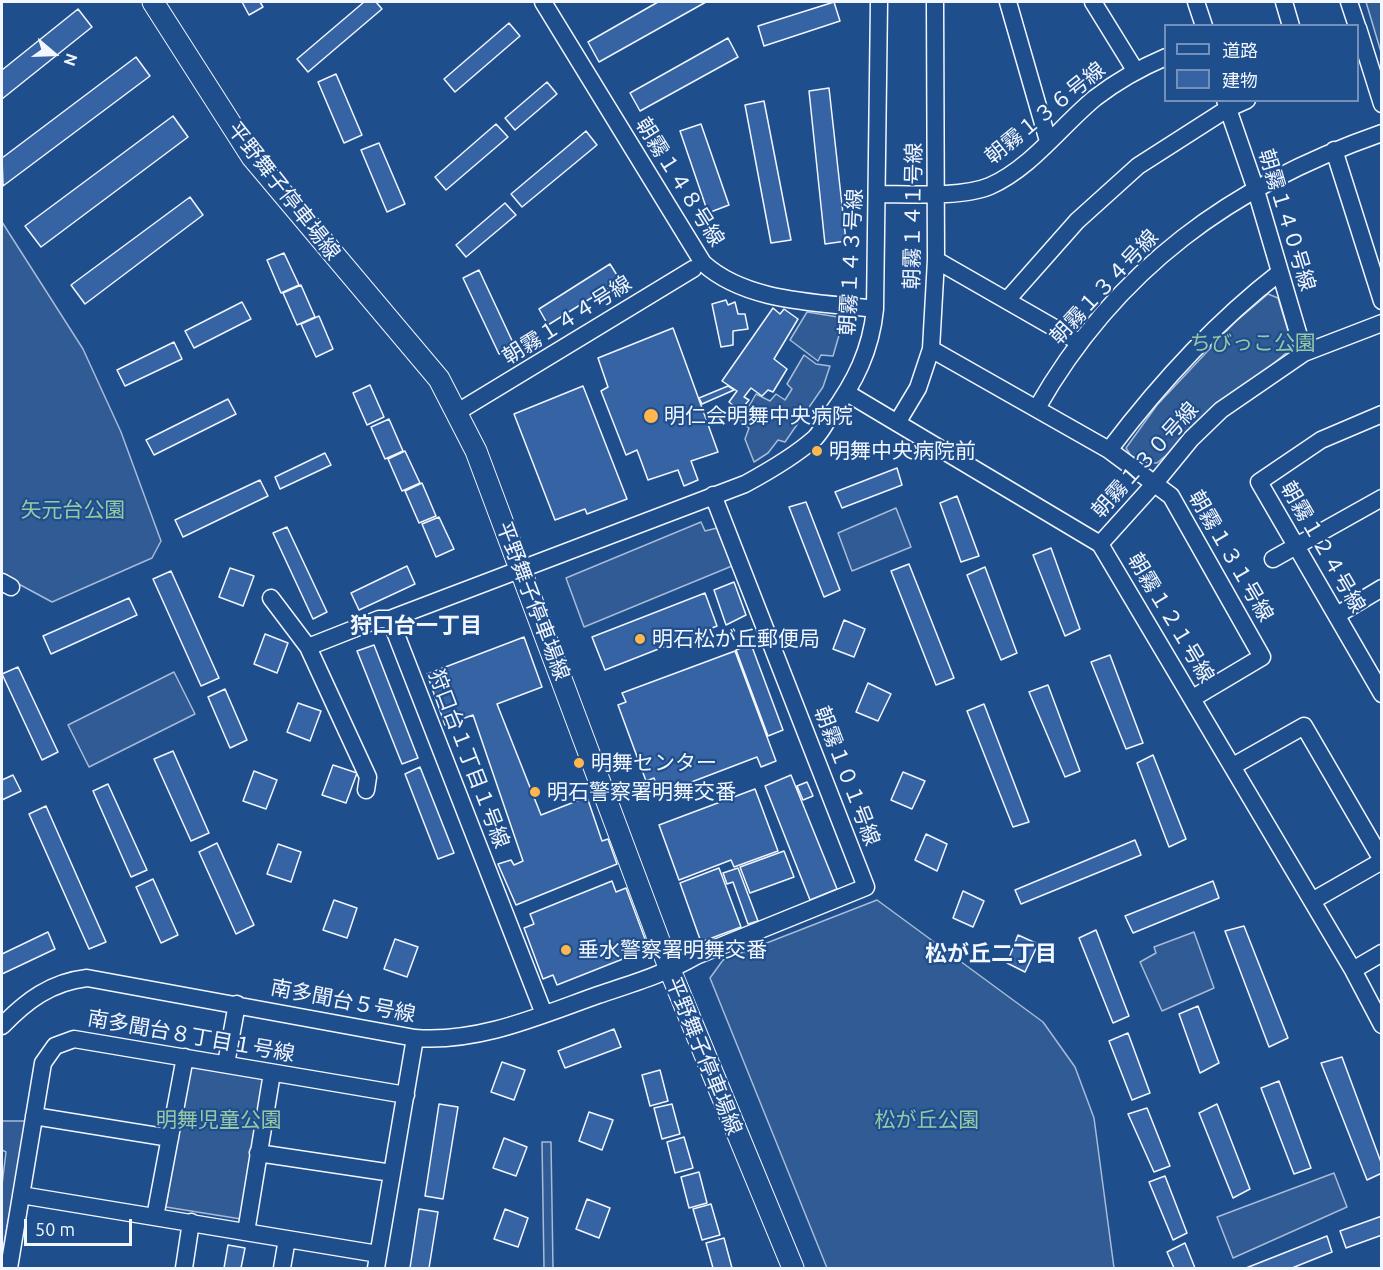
<!DOCTYPE html>
<html>
<head>
<meta charset="utf-8">
<style>
  body { margin:0 }
  #map { position:relative; width:1383px; height:1270px; overflow:hidden; background:#1f4e8c; font-family:Ubuntu,"Noto Sans JP",sans-serif }
  canvas { display:block }
  .frame { position:absolute; inset:0; border:3px solid #f2f6ff; pointer-events:none }
  .legend { position:absolute; left:1164px; top:24px; width:195px; height:78px; box-sizing:border-box; background:#1f4e8c; border:2px solid #7391ba; margin:0; padding:8px 10px; list-style:none; font-size:18px; color:#f2f6ff }
  .legend li { display:flex; align-items:center; gap:12px; height:30px }
  .legend b { width:30px; border:2px solid #7391ba }
  .north { position:absolute; left:24px; top:24px; width:60px; height:60px; -webkit-text-stroke:4px #1f4e8c; paint-order:stroke; rotate:109deg; font-size:16px; font-weight:700; line-height:24px; text-align:center; color:#f2f6ff }
  .north::after { content:''; display:block; margin:auto; width:21px; height:27px; background:#f2f6ff; clip-path:polygon(50% 0,100% 100%,50% 72%,0 100%) }
  .scale { position:absolute; left:24px; top:1219px; width:108px; height:27px; box-sizing:border-box; border:3px solid #f2f6ff; border-top:0; padding-left:8px; font-size:18px; line-height:21px; white-space:nowrap; color:#f2f6ff; -webkit-text-stroke:4px #1f4e8c; paint-order:stroke }
</style>
</head>
<body>
<div id="map">
<canvas width="1383" height="1270"></canvas>
<div class="frame"></div>
<ul class="legend">
<li><b style="height:8px;background:#1f4e8c"></b>道路</li>
<li><b style="height:16px;background:#3563a3"></b>建物</li>
</ul>
<div class="north">N</div>
<div class="scale">50 m</div>
</div>
<script>
const c = document.querySelector('canvas').getContext('2d');
c.lineJoin = 'round';
function fillPath(path, color) {
  c.fillStyle = color;
  c.fill(path, 'evenodd');
}
function strokePath(path, color, width, dash) {
  c.strokeStyle = color;
  c.lineWidth = width;
  c.lineCap = dash ? 'butt' : 'round';
  c.setLineDash(dash || []);
  c.stroke(path);
}
function write(font, color, halo, rows, align = 'center') {
  c.font = font + ' Ubuntu,"Noto Sans JP",sans-serif';
  c.lineWidth = 4.5;
  c.setLineDash([]);
  c.textBaseline = 'middle';
  c.strokeStyle = halo;
  c.fillStyle = color;
  for (const [text, x, y, turn = 0] of rows) {
    c.save();
    c.translate(x, y);
    c.rotate((+turn || 0) * Math.PI / 180);
    c.textAlign = isNaN(turn) ? turn : align;
    if (halo) c.strokeText(text, 0, 0);
    c.fillText(text, 0, 0);
    c.restore();
  }
}
const built = new Path2D(`
  M1366,2h15v50z
  M2,222l81,127 38,83 40,109 -9,17 -100,44 -50,-27z
  M1268,294l10,4 15,49 -136,116h-9l-17,-7 -5,-8 31,-43 77,-82z
  M807,312l37,6 -11,38 -12,-1 -3,6 -28,-21z
  M804,355l12,9 14,2 -7,21 -38,55 -7,-2 -10,13 -14,9 -9,-23 4,-11 -9,-6 16,-28 14,7 6,-7 9,6 7,-11 -5,-5z
  M896,508l15,39 -59,24 -14,-38z
  M701,522l4,9 12,-3 15,38 -148,61 -18,-49z
  M174,672l21,42 -106,53 -21,-42z
  M877,900l166,122 32,45 19,51 20,150h-287l-117,-290 13,-18z
  M1194,932l20,56 -52,23 -22,-49 16,-9 -2,-6z
  M189,1067l76,10 -24,142 -75,-12z
  M2,1121h25l-25,133v-69l4,-33 -4,-2z
  M542,1142h9l2,126h-9z
  M1334,1173l13,34 -114,51 -16,-41z`);
fillPath(built, '#305b95');
strokePath(built, '#a8bbd7', 1.5);
const building = new Path2D(`
  M242,2h18l3,5 -14,8z
  M364,2h12l6,7 -74,63 -11,-13z
  M658,2h48l-107,60 -11,-20z
  M834,2l6,19 -76,25 -6,-20z
  M78,9l14,18 -90,72v-29z
  M509,23l11,13 -65,56 -11,-13z
  M728,38l10,19 -98,54 -10,-18z
  M136,57l14,19 -147,110 -1,-28z
  M336,74l26,61 -18,8 -26,-61z
  M547,82l10,12 -42,36 -10,-12z
  M829,88l17,153 -21,3 -16,-153z
  M764,101l27,139 -20,3 -26,-138z
  M173,116l15,21 -147,110 -16,-21z
  M496,124l12,13 -62,53 -11,-13z
  M701,124l28,81 -21,8 -28,-82z
  M586,131l11,14 -75,62 -11,-13z
  M379,143l26,61 -18,8 -26,-62z
  M190,197l13,18 -118,89 -14,-19z
  M505,203l11,12 -50,42 -10,-12z
  M284,253l15,32 -18,8 -14,-33z
  M610,264l10,16 -72,45 -9,-16z
  M479,270l36,77 -16,7 -36,-76z
  M301,285l14,32 -18,8 -14,-32z
  M726,300l2,5 7,-3 3,12h7l3,15 -15,2v14l-12,2 -9,-43z
  M242,302l9,17 -57,29 -9,-17z
  M773,308l7,6 4,-5 14,10 -24,40 13,10 -14,23 -5,-2 -6,6 -11,-8 -7,9 5,3 -9,11 -11,-9 8,-11 -15,-10z
  M319,316l14,33 -17,8 -15,-33z
  M673,328l45,124 -27,9 7,19 -14,6 -6,-16 -30,10 -11,-30 -11,5 -25,-64 7,-4 -10,-29z
  M174,342l8,17 -57,27 -8,-16z
  M370,385l14,32 -17,8 -14,-32z
  M583,386l44,113 -40,15 -2,-5 -30,11 -41,-106z
  M728,386l6,4 -32,14 -3,-6z
  M228,399l8,15 -82,41 -8,-15z
  M389,419l14,32 -18,8 -14,-32z
  M405,451l15,32 -18,8 -14,-32z
  M325,453l6,12 -51,24 -5,-12z
  M897,468l5,17 -60,23 -7,-16z
  M260,480l8,16 -85,41 -8,-17z
  M422,483l14,33 -17,7 -14,-32z
  M957,496l22,60 -18,6 -21,-59z
  M806,502l34,88 -16,7 -35,-90z
  M439,517l15,32 -18,8 -14,-33z
  M287,527l40,85 -14,7 -40,-86z
  M1051,548l29,81 -15,7 -32,-81z
  M909,564l45,114 -18,7 -45,-114z
  M407,566l8,18 -56,26 -8,-17z
  M985,567l32,86 -16,7 -34,-85z
  M230,568l24,8 -11,30 -24,-9z
  M171,571l48,107 -18,8 -48,-107z
  M734,582l12,33 -20,10 -12,-35z
  M705,593l12,33 -112,44 -13,-33z
  M129,598l8,17 -86,39 -8,-18z
  M844,620l21,9 -11,28 -21,-8z
  M265,634l23,9 -11,30 -23,-9z
  M524,637l18,50 -45,17 44,111 46,-18 15,44 6,-2 9,25 -101,41 -18,-41 13,-4 3,5 9,-4 -50,-146 -28,10 -18,-51z
  M751,644l32,86 -15,6 -32,-86z
  M374,645l44,113 -16,6 -45,-113z
  M735,651l41,110 -15,6 -4,-10 -97,37 -6,-16 -8,3 -28,-76 8,-3 -4,-9z
  M1110,655l33,88 -17,6 -35,-87z
  M18,667l40,85 -16,8 -40,-86z
  M868,683l23,11 -13,27 -22,-9z
  M1048,685l32,86 -15,6 -36,-85z
  M225,689l22,51 -17,8 -22,-51z
  M298,703l23,8 -11,30 -23,-9z
  M984,704l45,118 -16,5 -46,-116z
  M173,751l36,82 -18,8 -37,-82z
  M1153,755l33,84 -17,8 -32,-84z
  M333,765l24,8 -11,30 -24,-8z
  M420,767l34,86 -16,6 -33,-85z
  M254,771l23,9 -11,29 -23,-8z
  M903,772l22,9 -13,28 -21,-9z
  M13,775l8,16 -19,9v-20z
  M791,775l46,114 -27,11 -45,-114z
  M807,782l6,14 -10,4 -6,-14z
  M108,784l39,86 -16,7 -38,-86z
  M755,789l23,62 -44,16 -3,-7 -52,20 -20,-55z
  M46,806l60,136 -17,7 -60,-135z
  M926,834l21,10 -10,27 -22,-11z
  M1135,840l6,15 -120,49 -6,-14z
  M217,843l37,82 -18,9 -37,-82z
  M278,844l23,8 -10,30 -24,-8z
  M784,851l10,26 -44,16 -10,-26z
  M719,868l22,59 -40,15 -21,-59z
  M738,868l20,53 -10,3 -15,-42 -6,2 -4,-11z
  M153,879l25,56 -17,8 -25,-56z
  M612,881l4,11 10,-4 19,51 -11,4 4,10 -81,32 -4,-10 -10,4 -19,-51 10,-4 -4,-10z
  M1213,881l6,17 -86,35 -8,-17z
  M963,891l21,10 -11,26 -20,-9z
  M334,900l23,8 -10,30 -24,-8z
  M1244,926l44,112 -19,9 -44,-116z
  M1096,930l33,86 -16,7 -34,-85z
  M48,932l7,17 -53,25v-20z
  M1018,935l20,9 -13,28 -18,-9z
  M395,939l23,8 -11,30 -23,-8z
  M1198,1006l21,57 -19,10 -21,-59z
  M614,1029l7,18 -56,21 -7,-17z
  M1128,1033l22,60 -18,7 -23,-59z
  M1342,1057l40,108v8l-15,7 -46,-117z
  M502,1062l23,8 -11,30 -23,-8z
  M660,1070l8,31 -18,5 -8,-31z
  M1279,1081l32,87 -17,6 -33,-86z
  M439,1104l19,3 -15,92 -18,-3z
  M672,1104l8,30 -18,5 -8,-31z
  M1217,1104l33,85 -17,9 -34,-85z
  M1147,1108l23,58 -16,6 -26,-58z
  M589,1112l24,8 -11,30 -23,-9z
  M684,1137l9,31 -18,5 -8,-31z
  M504,1138l23,9 -11,29 -23,-8z
  M699,1172l8,31 -18,5 -8,-31z
  M1165,1176l22,57 -14,7 -24,-58z
  M587,1199l23,9 -11,30 -23,-9z
  M711,1204l9,31 -18,5 -9,-31z
  M419,1209l19,3 -9,56h-19z
  M505,1209l23,9 -10,29 -24,-8z
  M1382,1216v19l-36,13 -6,-17z
  M1327,1236l5,16 -40,16h-46z
  M724,1238l8,30h-19l-7,-25z
  M1185,1243l10,25h-21l-7,-16z
  M228,1245l17,3 -4,20h-17z`);
fillPath(building, '#3563a3');
strokePath(building, '#f2f6ff', 1.5);
const minor = new Path2D(`
  M543,2l160,261c44,40 116,39 172,46
  M1008,2l40,139
  M1093,2l42,68
  M1196,2l8,24
  M1284,2l7,24
  M1349,2l8,24
  M1358,28l24,76
  M1225,100l30,87 49,166
  M1334,150l48,151
  M877,194c31,0 84,4 113,-8 41,-18 71,-60 105,-88 22,-17 45,-30 71,-41
  M936,260l143,82
  M1008,299l69,-78 61,-55 89,-57 20,-9
  M931,349l178,101 62,46 91,161 -69,41
  M847,393l253,151 253,426
  M464,408l229,-139
  M1037,408c79,-139 195,-223 345,-275
  M1382,414l-61,26 -62,42 123,212
  M897,423l21,-35 13,-39 5,-89 -1,-258
  M1109,450c50,-66 104,-126 170,-177
  M1100,544l55,-61 36,-44 30,-29 83,-57 78,-30
  M1273,559l109,-61
  M2,582l9,5
  M271,598l37,49 60,130 -2,13
  M1337,615l45,-27
  M308,647l71,-28h11
  M1233,766l71,-40 78,134
  M1312,901l70,-40
  M1382,953l-29,17 29,55
  M544,1014l-154,-395 355,-135c24,-13 50,-28 70,-46 6,-6 11,-16 16,-23 24,-33 40,-65 44,-106l4,-307
  M2,1026c24,-25 49,-44 85,-48l328,60c64,5 124,-22 183,-43 33,-11 67,-21 98,-39l170,-69 -153,-392
  M226,1064l11,-60
  M34,1116l136,22
  M258,1153l134,20
  M21,1195l357,59
  M155,1217l30,-160
  M246,1232l26,-159
  M9,1268l34,-205 12,-17 19,-7 332,56
  M184,1268l7,-46
  M282,1268l5,-29
  M376,1268l39,-230`);
const major = new Path2D(`
  M153,2l99,155 187,222 37,72 194,519 123,298`);
strokePath(minor, '#f2f6ff', 19);
strokePath(major, '#f2f6ff', 23);
strokePath(minor, '#1f4e8c', 16);
strokePath(major, '#1f4e8c', 21);
for (const [x, y, r, color] of [
  [651,416,8,"#ffb74d"],
  [817,451,6,"#ffb74d"],
  [640,639,6,"#ffb74d"],
  [579,763,6,"#ffb74d"],
  [535,792,6,"#ffb74d"],
  [566,950,6,"#ffb74d"]
]) {
  const dot = new Path2D();
  dot.arc(x, y, r, 0, 2 * Math.PI);
  c.fillStyle = color;
  c.fill(dot);
  strokePath(dot, '#1f4e8c', 2);
}
write('21px', '#f2f6ff', '#1f4e8c', [
  ["朝霧１３６号線",1045,113,-39],
  ["朝霧１４８号線",680,182,58],
  ["平野舞子停車場線",284,191,52],
  ["朝霧１４１号線",913,216,-89],
  ["朝霧１４０号線",1287,220,73],
  ["朝霧１４３号線",851,262,-87],
  ["朝霧１３４号線",1104,287,-47],
  ["朝霧１４４号線",567,320,-32],
  ["朝霧１３０号線",1145,460,-48],
  ["朝霧１２４号線",1323,547,60],
  ["朝霧１３１号線",1231,556,60],
  ["平野舞子停車場線",533,601,69],
  ["朝霧１２１号線",1171,618,59],
  ["狩口台１丁目１号線",469,759,69],
  ["朝霧１０１号線",847,776,69],
  ["南多聞台５号線",343,1001,11],
  ["南多聞台８丁目１号線",191,1036,10],
  ["平野舞子停車場線",704,1056,68]
]);
write('21px', '#97c8a6', '#1f4e8c', [
  ["ちびっこ公園",1253,343],
  ["矢元台公園",73,510],
  ["明舞児童公園",219,1120],
  ["松が丘公園",927,1120]
]);
write('21px', '#f2f6ff', '#1f4e8c', [
  ["明仁会明舞中央病院",664,416],
  ["明舞中央病院前",829,451],
  ["明石松が丘郵便局",652,639],
  ["明舞センター",591,763],
  ["明石警察署明舞交番",547,792],
  ["垂水警察署明舞交番",578,950]
], 'left');
write('bold 22px', '#f2f6ff', '#1f4e8c', [
  ["狩口台一丁目",416,626],
  ["松が丘二丁目",991,954]
]);
</script>
</body>
</html>
